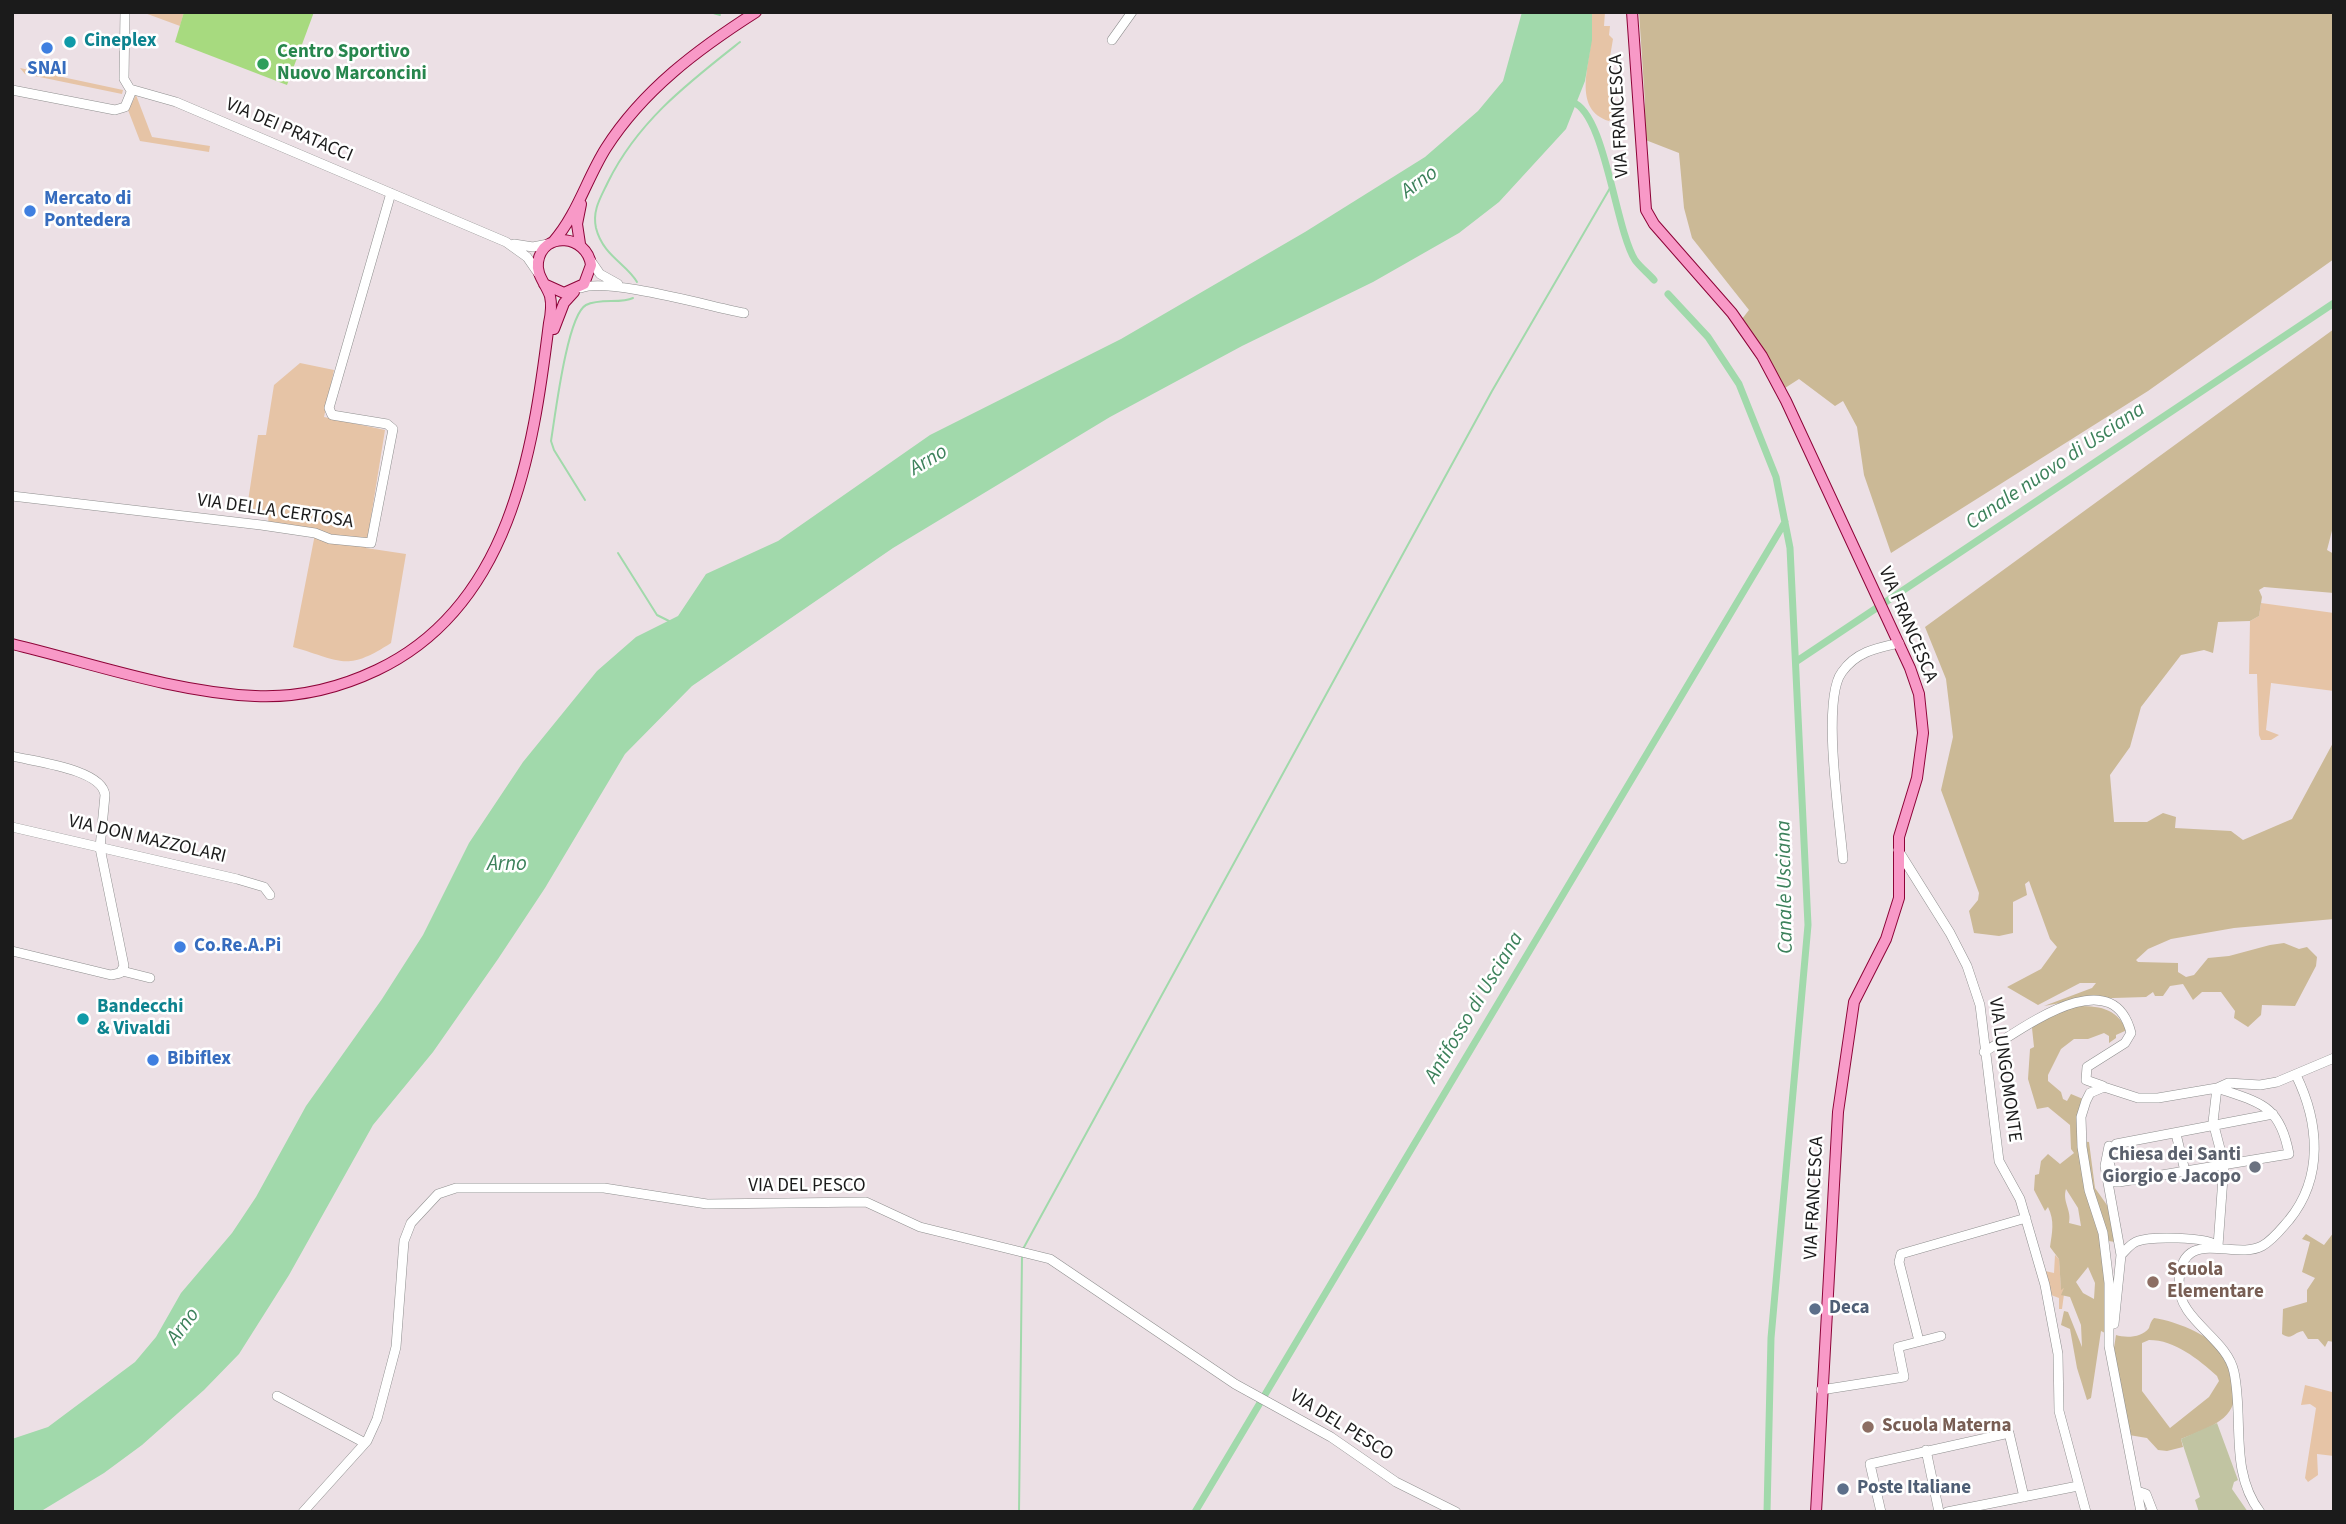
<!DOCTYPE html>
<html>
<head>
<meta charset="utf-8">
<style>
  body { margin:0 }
  #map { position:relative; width:2346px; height:1524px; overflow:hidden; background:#ece0e5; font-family:"Source Sans 3",sans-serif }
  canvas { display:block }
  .frame { position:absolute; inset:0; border:14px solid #1b1b1b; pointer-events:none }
</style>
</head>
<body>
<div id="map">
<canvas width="2346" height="1524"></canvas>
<div class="frame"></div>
</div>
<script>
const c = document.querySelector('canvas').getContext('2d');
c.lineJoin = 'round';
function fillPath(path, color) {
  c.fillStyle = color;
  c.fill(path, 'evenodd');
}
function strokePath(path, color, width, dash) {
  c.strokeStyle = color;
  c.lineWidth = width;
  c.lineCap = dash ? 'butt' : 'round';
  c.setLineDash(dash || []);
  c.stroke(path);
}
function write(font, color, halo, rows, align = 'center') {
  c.font = font + ' "Source Sans 3",sans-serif';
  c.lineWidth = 5;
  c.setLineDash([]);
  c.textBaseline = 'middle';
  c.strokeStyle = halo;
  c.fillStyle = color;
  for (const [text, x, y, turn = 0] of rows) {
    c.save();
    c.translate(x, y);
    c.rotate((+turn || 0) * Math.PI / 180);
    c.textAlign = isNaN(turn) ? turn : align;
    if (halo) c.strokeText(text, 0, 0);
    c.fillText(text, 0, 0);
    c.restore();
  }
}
fillPath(new Path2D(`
  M142,12h42l-4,14z
  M1592,12h13l-1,14h6l-1,9 4,4 -4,24 4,20 -4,6 10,21 -10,11c-36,-11 -20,-54 -18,-80 1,-9 1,-19 1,-29z
  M20,68l103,22 -1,4 -97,-20z
  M136,95l16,42 58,9 -1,6 -69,-11 -12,-31z
  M300,363l34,7 -10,47 61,13 -19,118 40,6 -15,89c-45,29 -49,18 -98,4l22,-113 -47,-11 1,-12 -22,-3 11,-73h8l8,-50z
  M2261,603l73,10v78l-63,-8 -5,47 13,5 -8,5h-10l-2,-5 -2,-61h-8l1,-53 9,-5z
  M2055,1255l4,4 2,30 4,-2 -3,22h-3v-11l-8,-3 -6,-24 9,2z
  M2305,1385l27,7 2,-3v67l-17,-2 1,21 -10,7 -3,-4 11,-70 -6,-4 -9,1z`), '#e6c4a6');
fillPath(new Path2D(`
  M1639,12h695v247l-186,132 -257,162 -27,-78 -7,-48 -14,-26 -8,5 -36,-27 -14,9 -43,-69 7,-9 -57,-72 -8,-30 -5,-55 -36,-14 2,-37z
  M2334,329v194l-7,27 7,4v39l-70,-6 -5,3 3,7 -3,19 -9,5 -32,1 -5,31 -9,-3 -23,5 -40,52 -11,40 -20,28 4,47h33l16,-9 13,4 -1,11 56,3 12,9 49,-21 42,-78v178l-100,9 -63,11 -23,10 -12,11 2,2 40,1v9l8,5 8,-2 14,-17 21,-2 41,-11 14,-2 15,6 8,-2 10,10 -1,9 -21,40 -33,-1 -1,10 -13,12 -14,-9 1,-7 -14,-19h-19l-9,8 -10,-16 -13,2 -7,10h-8l-2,-4 -7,5 -65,2 -37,7 48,-18 4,-5h-16l-42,22 -31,-18 34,-18 16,-22 -7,-8 -21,-58 -4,3 2,11 -14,7v31l-14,3 -25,-3 -5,-22 9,-11 1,-7 -38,-103 12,-53 -7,-58 -21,-52z
  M2074,1006c25,0 41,1 53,24l-11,5v3l-7,5v-7l-5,-3 -16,6h-14l-13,10 -13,26v6l13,11 2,7 4,2 4,-7 12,5 -3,42 9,1 6,46 14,20 7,34 -8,-1 -3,92 -4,-2 -10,67 -4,2 -10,-32 -7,-39 -9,-4 3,-14 4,1 14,35 -1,-22 -11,-28 -9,-2 3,-7 -3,2 -2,-31 -9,-12c2,-14 5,-26 -2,-40l-3,4 -11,-21 1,-15 4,-1 2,-13 7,-7 12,10 14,-11 -3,-4 -1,-24 -22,-18 -11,2 -9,-30 2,-30 4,-2 -2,-19 4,-6zM2066,1189l12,19 3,18 -12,-3c3,-13 -7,-21 -3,-34zM2088,1267l7,16 -1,16 -11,-6 -7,-11z
  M2334,1232v110l-6,-1 -3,6 -7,-8h-10l-5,-8c-9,1 -11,10 -21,3l1,-25 24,-7v-12l8,-12 -13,-6 8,-30 -8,-3 4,-5 18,11z
  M2154,1318c22,3 66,20 74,43 5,11 4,27 6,39 -4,23 -34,31 -53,39l2,8 -16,4 -9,-1 -11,-12 -18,-3 -15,-87 2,-13c9,3 26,3 33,-7 1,-4 2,-7 5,-10zM2149,1340c26,0 49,19 68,36l2,5 -10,16 -39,31 -28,-37v-48z`), '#cbb996');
fillPath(new Path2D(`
  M2217,1423l21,57 -4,2 -2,7 16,23h-49l-4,-12 5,-3 -19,-58z`), '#c1c4a2');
fillPath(new Path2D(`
  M184,12h130l-27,73 -112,-43z`), '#a7da7f');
fillPath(new Path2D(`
  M1522,12h70v28l-7,41 -19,48 -67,73 -40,31 -86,49 -131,64 -132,71 -217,131 -201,138 -67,68 -80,134 -47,71 -65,93 -60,73 -84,150 -50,79 -35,36 -62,55 -38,28 -61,37 -31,2v-73l36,-12 87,-65 21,-25 25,-44 51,-60 24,-36 50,-91 76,-107 41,-64 46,-92 54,-81 74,-91 39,-34 42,-21 28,-42 72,-33 152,-106 191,-96 184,-107 120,-75 53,-46 25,-30z`), '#a1d9ab');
strokePath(new Path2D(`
  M710,12l10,3
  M637,282c-10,-18 -34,-26 -41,-54 -4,-18 5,-31 12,-46 30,-61 80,-99 132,-140
  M585,500l-31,-50 -3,-9c4,-24 16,-126 35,-136 14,-7 35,-1 47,-7
  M618,553l39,62 12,6
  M1023,1249l469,-858 118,-203
  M1019,1512l3,-257`), '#a1d9ab', 2);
strokePath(new Path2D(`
  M1572,102c33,10 43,126 63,158 5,7 14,14 19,20
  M1668,294l40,43 31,47 37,93 14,71 18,377 -37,413 -4,174
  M1797,661l537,-358
  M1195,1512l590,-990`), '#a1d9ab', 7);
const minor = new Path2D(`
  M125,12l-1,67 6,10 46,13 330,140 21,15 11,16
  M1112,40l20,-28
  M12,90l103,20 10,-3 7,-17
  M514,244l19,3 15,-3
  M591,261l9,13 18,10
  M581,288c25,-11 131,19 163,25
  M12,496l249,29 54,8 15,6 41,4 22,-114 -6,-5 -55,-9 -3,-7 62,-215
  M12,756c23,6 90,13 93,39l-5,53 24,118 -4,7 -9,2 -99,-24
  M12,827l225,52 27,8 6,8
  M1898,850l52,83 17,33 13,39 19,156 21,38 25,86 13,69 1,57 27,101
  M1843,859c-3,-38 -22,-160 -1,-187 14,-20 34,-24 57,-29
  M122,971l28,7
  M1984,1052c33,-19 128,-95 147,-19l-6,10 -38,24 -1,13 17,6
  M2217,1088l-4,34 11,42 -6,82
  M2176,1134l9,37
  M2116,1144l157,-30
  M2109,1146l-4,20 16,89 -7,69
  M2108,1159l7,23h4l170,-28c-9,-49 -28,-51 -72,-66
  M2121,1255c5,-5 10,-12 17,-14 14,-5 67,-4 78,4
  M1919,1341l-20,-79 2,-8 125,-36
  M1821,1390l83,-13 -6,-30 43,-11
  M277,1396l88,47
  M1926,1450l13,62
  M2137,1491l9,3 7,18
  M303,1512l64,-71 10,-22 19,-72 8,-106 7,-18 27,-29 18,-6h148l103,16 159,-2 54,25 130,32 185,125 96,53 65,45 60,30
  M1881,1512l-11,-48 139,-31 15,64
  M1947,1512l131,-26
  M2141,1512l-32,-166v-63l-6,-50 -14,-43 -7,-43 -1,-30 5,-16 4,-8 14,-6 34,11h20l59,-10 11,-5 32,2 17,-3 57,-24
  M2260,1512c-31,-41 -16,-93 -26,-140 -7,-34 -56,-52 -55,-88 1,-60 55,-23 83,-38 11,-6 19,-17 27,-26 35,-43 30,-98 7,-145`);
const major = new Path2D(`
  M1632,12l14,198 8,14 78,89 30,43 24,45 124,267 9,26 4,39 -6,45 -18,59v61l-13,41 -32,63 -16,110 -22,400
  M553,242c24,-27 34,-64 53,-94 37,-58 92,-99 150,-136
  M580,244l-3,-20 4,-20
  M554,329l10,-26 10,-11
  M12,644c79,19 161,48 243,52 43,2 84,-8 122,-26 133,-63 156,-217 172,-347 2,-9 3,-18 1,-27 -4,-12 -14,-21 -12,-34 5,-32 49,-27 53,3l-7,19 -20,9 -20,-9`);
strokePath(minor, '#8f8f8f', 10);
strokePath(major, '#8d0438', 12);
strokePath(minor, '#fff', 9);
strokePath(major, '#f899c7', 10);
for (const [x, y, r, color] of [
  [70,42,7,"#0f9aa8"],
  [47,48,7,"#3f7fe0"],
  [263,64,7,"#2e9e5b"],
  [30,211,7,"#3f7fe0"],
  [180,947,7,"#3f7fe0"],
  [83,1019,7,"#0f9aa8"],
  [153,1060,7,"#3f7fe0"],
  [2255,1167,7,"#6b7280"],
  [2153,1282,7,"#8d6e63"],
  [1815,1309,7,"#5c6f8a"],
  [1868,1427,7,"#8d6e63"],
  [1843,1489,7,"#5c6f8a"]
]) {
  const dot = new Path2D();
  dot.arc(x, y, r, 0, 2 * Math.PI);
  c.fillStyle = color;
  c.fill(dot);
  strokePath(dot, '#fff', 2.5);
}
write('bold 19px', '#0d838f', '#fff', [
  ["Cineplex",84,42],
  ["Bandecchi",97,1008],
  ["& Vivaldi",97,1030]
], 'left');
write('bold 19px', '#27864d', '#fff', [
  ["Centro Sportivo",277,53],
  ["Nuovo Marconcini",277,75]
], 'left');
write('bold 19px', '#366cbe', '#fff', [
  ["SNAI",47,70,"center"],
  ["Mercato di",44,200],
  ["Pontedera",44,222],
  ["Co.Re.A.Pi",194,947],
  ["Bibiflex",167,1060]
], 'left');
write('19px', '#1b1b1b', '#fff', [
  ["VIA FRANCESCA",1620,116,-93],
  ["VIA DEI PRATACCI",289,131,23],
  ["VIA DELLA CERTOSA",275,512,8],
  ["VIA FRANCESCA",1907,625,67],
  ["VIA DON MAZZOLARI",147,840,13],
  ["VIA LUNGOMONTE",2004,1070,82],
  ["VIA DEL PESCO",807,1187],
  ["VIA FRANCESCA",1815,1198,-87],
  ["VIA DEL PESCO",1341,1426,32]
]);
write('bold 19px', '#5b616d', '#fff', [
  ["Chiesa dei Santi",2241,1156],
  ["Giorgio e Jacopo",2241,1178]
], 'right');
write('bold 19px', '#785e54', '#fff', [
  ["Scuola",2167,1271],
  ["Elementare",2167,1293],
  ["Scuola Materna",1882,1427]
], 'left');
write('bold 19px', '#4e5e75', '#fff', [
  ["Deca",1829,1309],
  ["Poste Italiane",1857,1489]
], 'left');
write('italic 21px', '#3c815b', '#fff', [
  ["Arno",1420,183,-36],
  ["Arno",929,461,-31],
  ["Canale nuovo di Usciana",2056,467,-34],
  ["Arno",507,865],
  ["Canale Usciana",1786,887,-91],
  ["Antifosso di Usciana",1475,1008,-59],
  ["Arno",184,1327,-53]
]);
</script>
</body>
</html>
